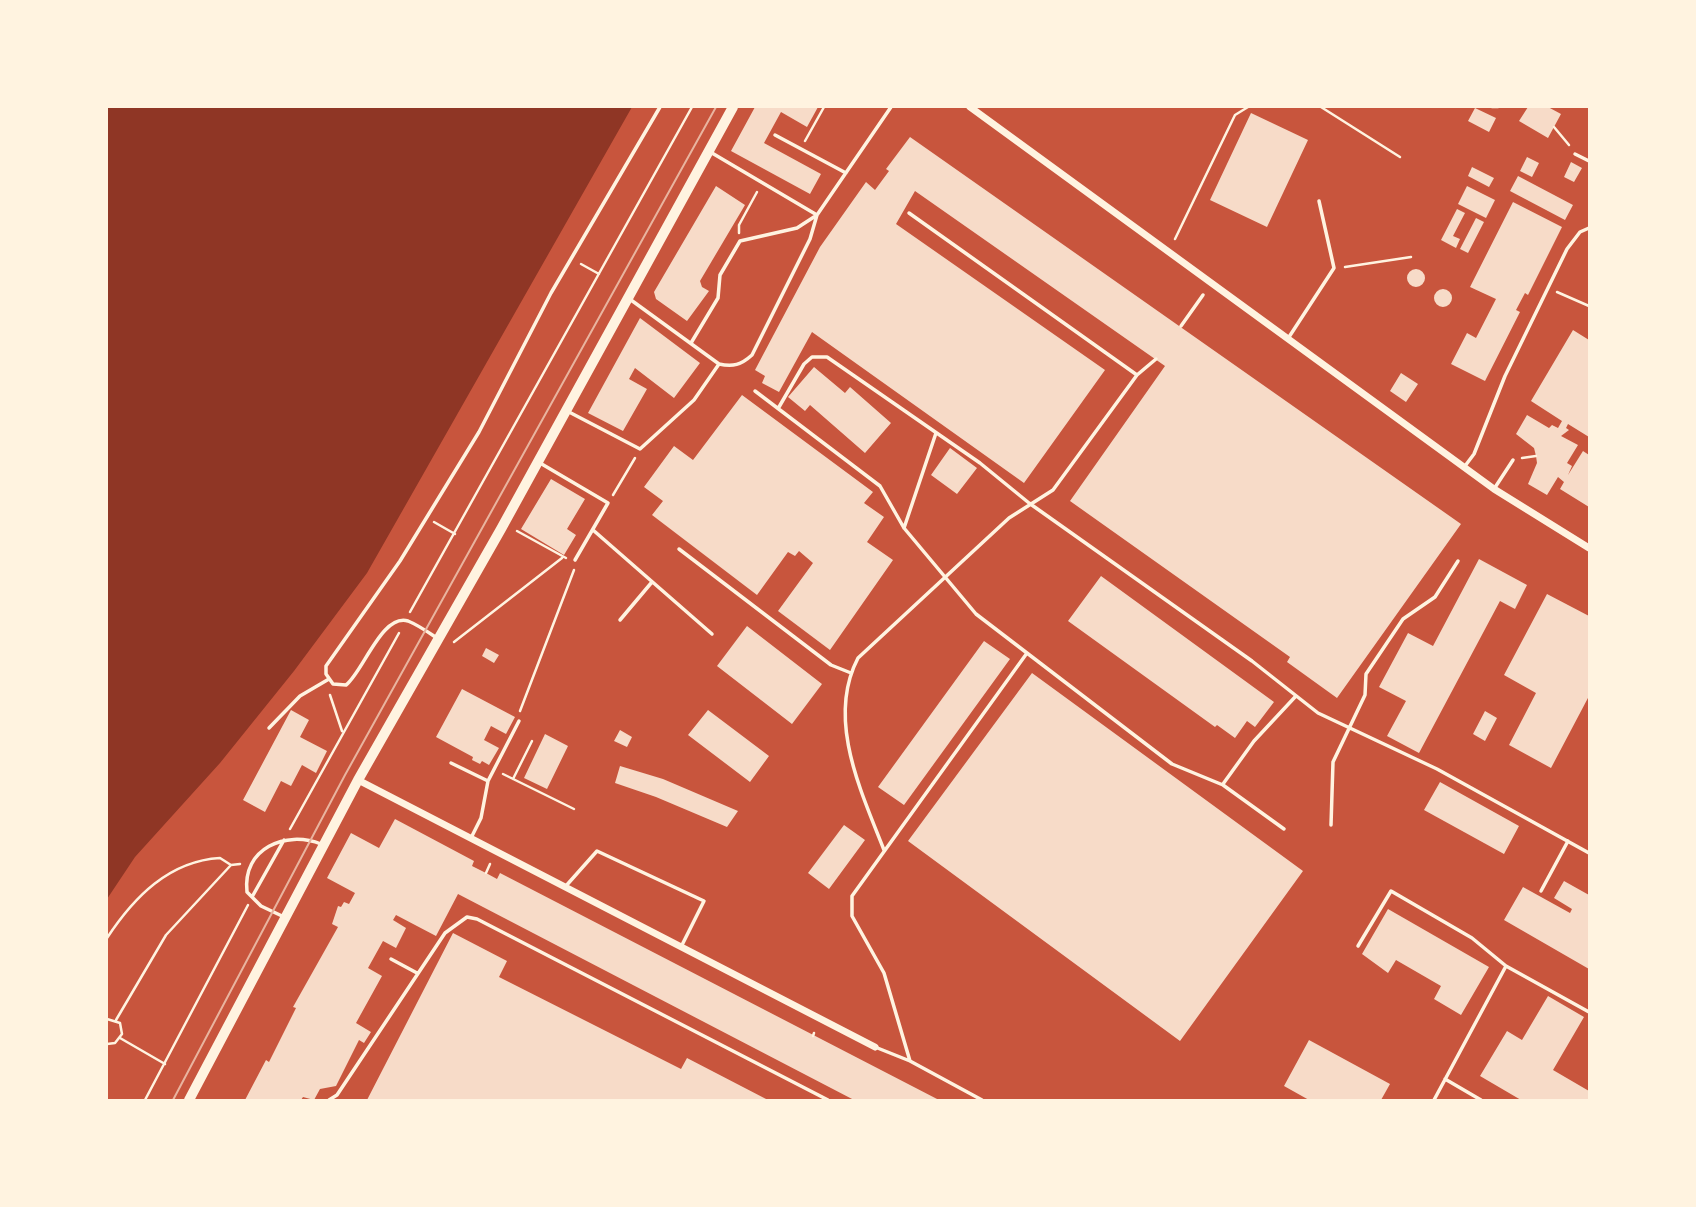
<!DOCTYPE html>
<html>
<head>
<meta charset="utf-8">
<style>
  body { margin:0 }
  #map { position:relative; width:1696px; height:1207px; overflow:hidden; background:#c8553d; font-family:"DejaVu Sans",sans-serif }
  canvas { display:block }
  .frame { position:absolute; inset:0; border:108px solid #fff3e0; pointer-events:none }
</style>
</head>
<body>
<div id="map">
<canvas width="1696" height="1207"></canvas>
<div class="frame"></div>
</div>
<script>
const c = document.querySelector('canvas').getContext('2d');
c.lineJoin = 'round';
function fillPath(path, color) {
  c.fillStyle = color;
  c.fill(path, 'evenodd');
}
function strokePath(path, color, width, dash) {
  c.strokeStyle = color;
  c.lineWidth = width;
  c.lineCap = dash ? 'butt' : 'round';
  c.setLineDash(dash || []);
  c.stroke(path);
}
fillPath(new Path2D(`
  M107,107h525l-265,466 -73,98 -74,92 -85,94 -28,42z`), '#8f3625');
fillPath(new Path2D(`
  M755,107h63l-11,20 -26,-15 -17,31 57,31 -11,20 -79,-43z
  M1528,107h20l13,7 -13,24 -29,-17z
  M1475,108l21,10 -7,14 -21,-11z
  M1251,113l57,27 -41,87 -57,-27z
  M910,137l551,387 -124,174 -50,-36 3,-5 -220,-156 95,-135 -250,-175 -19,33 209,146 -81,113 -212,-151 -33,60 -17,-9 3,-7 -10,-6 65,-123 46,-65 9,8 14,-19 -3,-2z
  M1527,157l12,6 -7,14 -12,-6z
  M1571,162l11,6 -8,14 -10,-5z
  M1472,167l22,11 -5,9 -21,-11z
  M1518,176l55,29 -8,15 -55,-29z
  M716,186l29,19 -45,76 2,6 7,4 -22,30 -31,-22 -2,-7z
  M1467,186l28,14 -9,18 -28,-14z
  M1513,202l49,25 -34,68 -3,-2 -9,17 4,2 -35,69 -34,-17 16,-31 9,5 20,-39 -26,-12z
  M1457,209l8,4 -12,23 7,3 -4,9 -15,-8z
  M1476,218l8,4 -16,31 -8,-4z
  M1407 278a9 9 0 1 1 18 0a9 9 0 1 1-18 0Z
  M1434 298a9 9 0 1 1 18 0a9 9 0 1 1-18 0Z
  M640,318l60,45 -26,35 -39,-30 -6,11 18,10 -24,42 -35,-18z
  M1573,330l16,10v97l-21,-13 -2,4 3,2 -8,6 17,9 -11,18 5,3 -4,9 15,-24 6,4v52l-29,-18 4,-7 -6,-5 -11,18 -19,-11 9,-21 -1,-7 -2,-8 -18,-14 11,-19 22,13 3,-3 6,3 4,-7 -31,-20z
  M814,367l31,26 5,-6 41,36 -26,30 -55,-48 -5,6 -17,-14z
  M1401,373l17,11 -12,18 -16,-11z
  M742,395l131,97 -9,11 20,14 -17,25 26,18 -63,90 -52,-39 35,-48 -14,-12 -4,5 -7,-4 -31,43 -105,-80 11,-14 -19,-14 30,-41 19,14z
  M950,448l27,20 -20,26 -26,-19z
  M551,479l34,20 -18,30 9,6 -12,20 -43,-26z
  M1479,559l48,26 -12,24 -15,-8 -81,152 -32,-17 19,-35 -27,-14 29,-54 25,13z
  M1101,576l173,126 -19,25 -8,-6 -12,17 -18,-13 -2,2 -147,-106z
  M1547,594l42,22v80l-38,72 -42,-23 27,-52 -32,-18z
  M747,626l75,58 -30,40 -75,-58z
  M984,641l26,18 -106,146 -26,-18z
  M486,648l13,7 -5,8 -12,-7z
  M1032,673l271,198 -123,170 -272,-200z
  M462,689l53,28 -9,17 -15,-8 -7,14 15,8 -10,17 -7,-4 -2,3 -8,-4 1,-3 -37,-20z
  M291,710l18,10 -9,17 27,14 -11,22 -14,-8 -11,21 -10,-5 -16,31 -22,-12z
  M708,710l61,46 -19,26 -62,-47z
  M1485,711l12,7 -12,23 -12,-7z
  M620,730l12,7 -5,10 -13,-6z
  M545,734l23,12 -21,43 -23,-11z
  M620,766l43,13 75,32 -11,16 -71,-30 -41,-14z
  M1440,782l79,44 -15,28 -80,-44z
  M395,819l79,42 -2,5 14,7 11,6 3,-6 439,227h-85l-396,-206 -22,42 -40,-21 -3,5 13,8 -10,20 -13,-7 -15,27 14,8 -26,47 15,9 -7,11 -5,-3 -23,46 -16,3 -6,11 -11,-3 -2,3h-56l21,-40 3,2 27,-54 -3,-1 45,-80 -6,-3 6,-18 3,1 3,-5 5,2 6,-11 -28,-15 24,-45 28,15z
  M844,825l21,15 -36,49 -21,-16z
  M1564,881l25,14v74l-85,-49 19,-33 47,26 2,-4 -18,-11z
  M1388,909l101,58 -28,48 -27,-16 7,-13 -45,-26 -8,13 -26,-19z
  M453,933l54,28 -8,16 182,92 6,-11 81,42h-401z
  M1548,996l36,21 -31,53 36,21v9h-68l-41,-24 27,-45 15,9z
  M1309,1040l81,44 -9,16h-72l-25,-14z`), '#f7dbc8');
strokePath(new Path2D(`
  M1321,107l79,50
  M1492,107h6
  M1554,127l15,18
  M805,141l19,-34
  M739,233v-8l18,-33
  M1175,239l60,-124 13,-8
  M581,264l18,10
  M1345,267l66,-10
  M1557,292l32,14
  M1522,458l14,-2
  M613,495l22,-37
  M434,522l21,12
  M517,531l49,27
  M410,612l282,-505
  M454,642l108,-84
  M330,695l12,36
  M520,711l54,-141
  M503,774l71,35
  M513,779l19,-38
  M290,829l109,-196
  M486,873l4,-9
  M107,938c27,-41 62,-77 113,-80l11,7
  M107,1019l13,4 2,11 -7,9 -8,1
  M116,1020l50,-85 65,-70 9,-1
  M813,1036l1,-3
  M120,1038l45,26
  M145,1100l103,-195`), '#fff3e0', 2.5);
strokePath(new Path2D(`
  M775,135l71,38
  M1575,154l14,7
  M631,300l88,64c14,3 22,1 33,-9l58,-116 7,-24 74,-108
  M1181,326l22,-31
  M1289,337l45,-69 -15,-67
  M691,343l27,-45 2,-23 20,-34 57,-13 20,-13 -105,-62
  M1137,375l19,-16
  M755,391l125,95 24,42 72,86 196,150 51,21 61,44
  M779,407l25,-43 8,-7h15l153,106 49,40 223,158 66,52 119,56 152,84
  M569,412l71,37 54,-49 25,-36
  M540,463l68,40 -33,57
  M1465,466l9,-12 31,-78 62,-127 13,-17 9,-4
  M1494,489l19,-29
  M904,528l32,-95
  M593,530l119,104
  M679,549l152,116 20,8
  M620,620l32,-38
  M437,638c-9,-6 -19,-13 -29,-17 -26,-8 -45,51 -62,64l-13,-1 -7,-10v-8l74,-105 79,-129 72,-139 109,-186
  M269,728l31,-32 29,-17
  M451,763l37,18 -7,37 -10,20
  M488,781l31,-60
  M1223,784l31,-43 41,-44
  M1331,825l2,-63 32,-67 1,-21 37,-55 32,-22 23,-36
  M884,850c-23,-59 -58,-131 -26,-192l151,-140 44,-28 84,-115 -228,-162
  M565,887l32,-36 107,50 -23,46
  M1541,891l27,-50
  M252,897l32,-57
  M282,916l-21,-10 -14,-14c-5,-44 39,-62 74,-48
  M1358,946l33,-55 81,47 34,28
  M391,959l26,14
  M875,1047l35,14 72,39
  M910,1061l-26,-88 -32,-57v-20l175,-243
  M1445,1079l36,21
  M329,1100l8,-5 108,-162 22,-16 10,2 351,181
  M1434,1100l72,-134 83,46`), '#fff3e0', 3.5);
strokePath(new Path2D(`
  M970,107l524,382 95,59
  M358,780l517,267`), '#fff3e0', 7);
strokePath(new Path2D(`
  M189,1100l169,-320 143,-251 232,-422`), '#fff3e0', 10);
strokePath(new Path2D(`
  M173,1100l172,-325 371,-668`), '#e9b49f', 2);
</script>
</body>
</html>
